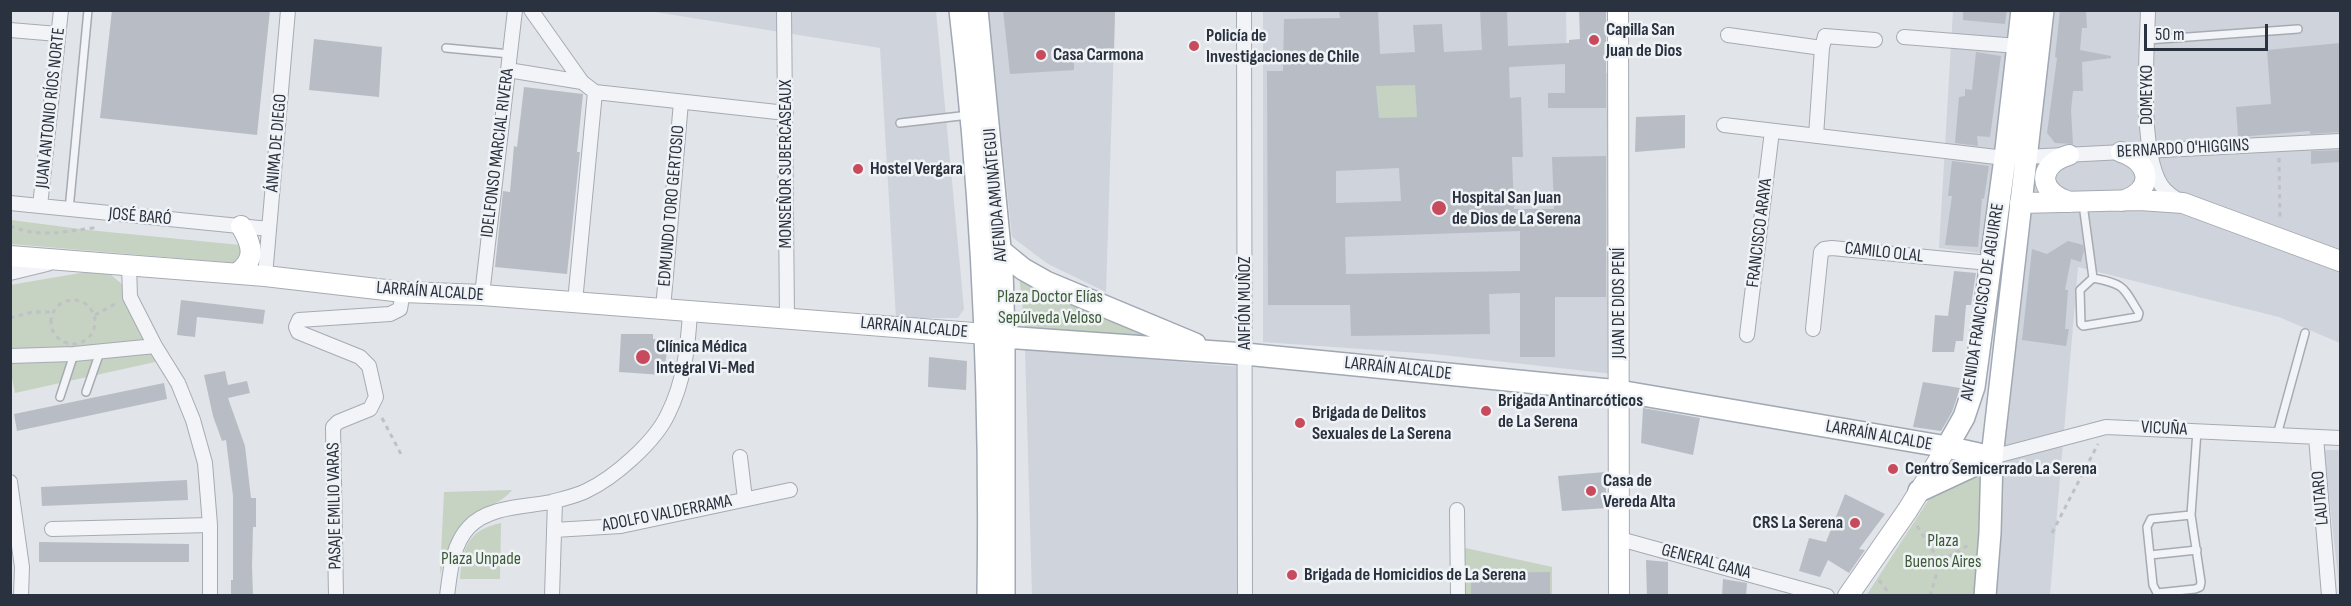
<!DOCTYPE html>
<html>
<head>
<meta charset="utf-8">
<style>
  body { margin:0 }
  #map { position:relative; width:2351px; height:606px; overflow:hidden; background:#e1e4e9; font-family:"Sofia Sans Condensed",sans-serif }
  canvas { display:block }
  .frame { position:absolute; inset:0; border:12px solid #2a313f; pointer-events:none }
  .scale { position:absolute; left:2144px; top:24px; width:124px; height:27px; box-sizing:border-box; border:3px solid #2a313f; border-top:0; padding-left:8px; font-size:18px; line-height:21px; white-space:nowrap; color:#2a313f; -webkit-text-stroke:4px #f0f3f6; paint-order:stroke }
</style>
</head>
<body>
<div id="map">
<canvas width="2351" height="606"></canvas>
<div class="frame"></div>
<div class="scale">50 m</div>
</div>
<script>
const c = document.querySelector('canvas').getContext('2d');
c.lineJoin = 'round';
function fillPath(path, color) {
  c.fillStyle = color;
  c.fill(path, 'evenodd');
}
function strokePath(path, color, width, dash) {
  c.strokeStyle = color;
  c.lineWidth = width;
  c.lineCap = dash ? 'butt' : 'round';
  c.setLineDash(dash || []);
  c.stroke(path);
}
function write(font, color, halo, rows, align = 'center') {
  c.font = font + ' "Sofia Sans Condensed",sans-serif';
  c.lineWidth = 5;
  c.setLineDash([]);
  c.textBaseline = 'middle';
  c.strokeStyle = halo;
  c.fillStyle = color;
  for (const [text, x, y, turn = 0] of rows) {
    c.save();
    c.translate(x, y);
    c.rotate((+turn || 0) * Math.PI / 180);
    c.textAlign = isNaN(turn) ? turn : align;
    if (halo) c.strokeText(text, 0, 0);
    c.fillText(text, 0, 0);
    c.restore();
  }
}
fillPath(new Path2D(`
  M649,11h287l28,298 -6,9h-62l-16,-270z
  M988,11h127l-9,281 -58,-28 -36,-27z
  M1263,11h303l1,62h49l-3,301 -180,-20 -170,-12z
  M1953,11h387v332l-61,-26 -201,-50 -28,328h-58l7,-125 23,-212 -83,-10z
  M1025,349l216,18 2,228h-211z
  M2324,450h16v145z`), '#cfd3db');
fillPath(new Path2D(`
  M1415,85l2,32 -38,1 -3,-32z
  M11,220l77,10 152,15 1,2 -2,14 -3,2 -225,-19z
  M1017,257l169,88 -161,-15z
  M104,269l26,22 29,56 -4,15 -140,31 -5,-25v-83z
  M1968,474l13,3 6,10 -6,108 -115,1 65,-100z
  M512,490c-14,17 -29,15 -43,27 -15,11 -24,41 -29,58l4,-83z
  M501,523l-1,56h-40c2,-30 7,-49 41,-56z
  M1461,547l91,20v28h-89z`), '#c6d2c2');
fillPath(new Path2D(`
  M112,10h158l-13,125 -157,-17z
  M1003,10h112l-1,42h-40v18l-64,4z
  M1339,10h39l2,44 35,-2 -2,-27 29,-1 2,28 38,-2 -2,-40h27l1,36 61,-3v-3l11,-1 -1,-29h27v98h-58v-15h17v-29l-56,3 1,31 11,-1 2,60h-11l2,52h40l-2,-52 54,-1v141h-51v60h-35v-64l-31,1 1,40 -139,2 -1,-31h-82l-1,-234h16l1,-52 56,-1zM1415,85l2,32 -38,1 -3,-32zM1399,168l2,33 -65,2v-32zM1520,231v40l-174,3 -1,-37z
  M1963,10h44l-2,14 -42,-4z
  M2060,10h26l1,18h-5l-2,22 31,6v2l-29,4 1,29h-10l-2,19 2,34 -18,-1 -8,-10 10,-75 -2,-1z
  M314,39l68,8 -3,50 -70,-7z
  M2340,43v89l-30,2v-3l-72,6 -2,-30 35,-3 -4,-54z
  M1976,52l25,4 -11,81 -13,-1 1,10 -23,-3 4,-46 6,-1v-7l7,1z
  M524,87l59,7 -6,58h3l-13,122 -72,-7 8,-76 7,1 4,-46 3,1z
  M1685,115v33l-50,4 1,-35z
  M2340,150v12l-29,2v-13z
  M1952,161l37,5 -5,33 -2,-1 -4,49 -33,-2 7,-49h-4z
  M2068,241l15,4 1,5 -3,12 -10,-3 -6,31h3l-3,39h4l-3,17 -44,-6 10,-91 15,5z
  M1954,271l22,2 -5,32h-5l-3,36h-7l-2,11h-22l3,-37 13,1z
  M181,300l84,10 -2,14 -66,-7 -2,20 -18,-2z
  M621,334h32v5l16,2 -6,34 -44,-3z
  M929,357l38,4 -1,29 -38,-3z
  M225,371l3,14 19,-4 3,12 -22,5 17,48 6,52h5v29h-3l-1,39 1,30h-22v-16h2v-84l-7,-56 -4,1 -9,-25 -9,-41z
  M1923,382l37,6 -8,24 -11,19 -28,-4z
  M164,383l3,16 -150,32 -3,-17z
  M1643,408l57,10 -7,37 -52,-12z
  M1605,472l2,36 -45,3 -4,-35z
  M187,480l1,20 -146,6 -1,-19z
  M1845,494l40,20 -26,35 6,1 -16,23 -21,-13 -8,17 -21,-6 10,-33 17,4z
  M39,542l150,2v18h-150z
  M1646,560l22,2v34h-21z
  M1550,572v24h-79v-23z
  M1723,579l24,4 -1,13h-24z`), '#b8bdc5');
const lane = new Path2D(`
  M2147,40l151,-11
  M446,48l64,6
  M900,123l69,-8
  M2083,204l10,74
  M69,210l19,-200
  M2093,278c32,6 30,9 46,35l-1,4 -55,9 -2,-2 -1,-34z
  M86,392l14,-40
  M60,397l14,-43
  M2277,435l28,-102
  M2191,515l-40,4 -4,8 6,58 4,8 38,-4 5,-2 1,-5 -10,-67 6,-84
  M2150,555l47,-5`);
const street = new Path2D(`
  M531,10l51,72
  M784,10l3,307
  M1244,10l1,586
  M2148,10c-1,44 -9,139 13,175 5,8 13,13 22,18
  M10,30l48,4
  M1728,35l94,13
  M1904,37l114,9
  M508,70l74,12 13,10 191,21
  M1724,125l281,33
  M1816,136l6,-88 3,-12 50,4
  M2025,157l315,-16
  M10,203l259,26
  M40,206l21,-196
  M129,265l1,32 25,49 23,37 15,37 12,43 5,62v71
  M10,273l37,-9
  M265,276l23,-266
  M482,295l33,-285
  M575,302l20,-210
  M663,309l18,-207
  M1813,329l8,-77 3,-3 8,-1 157,15
  M1747,335l25,-204
  M10,356l64,-2 81,-8
  M2316,437l13,159
  M740,457l5,42
  M1992,457l114,-30 234,11
  M10,482l12,85 -1,29
  M1457,510l1,86
  M52,529l158,-4
  M554,530l67,-4 169,-36
  M1620,539l207,57
  M336,596l-3,-169 5,-5 32,-13 6,-12 -7,-31 -9,-9 -62,-25 -2,-5 3,-7 91,-6 10,-5 3,-17
  M447,596c3,-23 5,-51 22,-69 20,-21 56,-20 82,-25 11,-3 25,-6 35,-11 28,-13 69,-49 82,-77 16,-32 20,-67 22,-102
  M552,596l3,-95`);
const secondary = new Path2D(`
  M1618,10l1,586
  M2121,152c31,10 34,39 1,49
  M2069,155c-33,10 -31,38 1,47
  M2020,203l120,-3 43,3 157,58
  M10,256l255,20 138,16 79,3 504,39
  M237,273c20,-13 15,-29 4,-47
  M1848,596l59,-85 40,-64`);
const primary = new Path2D(`
  M960,10c23,195 31,390 28,586
  M977,10l25,259 2,68v259
  M1001,251l22,18 23,13 149,62
  M986,334l18,3 241,17 374,37 328,56 45,10
  M1947,447l17,-30 10,-30 31,-229 17,-148
  M1919,491l73,-34
  M1985,596l5,-63 2,-76 51,-447`);
strokePath(lane, '#a6abb3', 10);
strokePath(street, '#a6abb3', 16);
strokePath(secondary, '#a6abb3', 22);
strokePath(primary, '#a0a8b4', 24);
strokePath(new Path2D(`
  M2279,158l1,63
  M10,226c30,12 52,6 83,2l1,-3
  M51 322a22 22 0 1 1 44 0a22 22 0 1 1-44 0Z
  M95,315l22,-12
  M10,318l23,-6h20
  M382,418l20,38
  M1917,526l23,36
  M2052,533l46,-89
  M1879,580l12,16
  M1930,596l10,-34 30,-18`), '#bfc1c7', 3, [4.5, 4.5]);
strokePath(lane, '#f3f4f7', 7);
strokePath(street, '#f3f4f7', 14);
strokePath(secondary, '#fff', 20);
strokePath(primary, '#fff', 21);
for (const [x, y, r, color] of [
  [1594,40,6,"#c84b5d"],
  [1194,46,6,"#c84b5d"],
  [1041,55,6,"#c84b5d"],
  [858,169,6,"#c84b5d"],
  [1439,208,8,"#c84b5d"],
  [643,357,8,"#c84b5d"],
  [1486,411,6,"#c84b5d"],
  [1300,423,6,"#c84b5d"],
  [1893,469,6,"#c84b5d"],
  [1591,491,6,"#c84b5d"],
  [1855,523,6,"#c84b5d"],
  [1292,575,6,"#c84b5d"]
]) {
  const dot = new Path2D();
  dot.arc(x, y, r, 0, 2 * Math.PI);
  c.fillStyle = color;
  c.fill(dot);
  strokePath(dot, '#f0f3f6', 2);
}
write('bold 18px', '#2a313f', '#f0f3f6', [
  ["Capilla San",1606,30],
  ["Juan de Dios",1606,51],
  ["Policía de",1206,36],
  ["Investigaciones de Chile",1206,57],
  ["Casa Carmona",1053,55],
  ["Hostel Vergara",870,169],
  ["Hospital San Juan",1452,198],
  ["de Dios de La Serena",1452,219],
  ["Clínica Médica",656,347],
  ["Integral Vi-Med",656,368],
  ["Brigada Antinarcóticos",1498,401],
  ["de La Serena",1498,422],
  ["Brigada de Delitos",1312,413],
  ["Sexuales de La Serena",1312,434],
  ["Centro Semicerrado La Serena",1905,469],
  ["Casa de",1603,481],
  ["Vereda Alta",1603,502],
  ["CRS La Serena",1843,523,"right"],
  ["Brigada de Homicidios de La Serena",1304,575]
], 'left');
write('18px', '#2a313f', '#f0f3f6', [
  ["DOMEYKO",2147,95,-90],
  ["JUAN ANTONIO RÍOS NORTE",51,108,-84],
  ["ÁNIMA DE DIEGO",277,143,-85],
  ["BERNARDO O'HIGGINS",2183,149,-3],
  ["IDELFONSO MARCIAL RIVERA",498,153,-83],
  ["MONSEÑOR SUBERCASEAUX",786,164,-90],
  ["AVENIDA AMUNÁTEGUI",996,195,-95],
  ["EDMUNDO TORO GERTOSIO",672,206,-85],
  ["JOSÉ BARÓ",140,217,5],
  ["FRANCISCO ARAYA",1760,233,-83],
  ["CAMILO OLAL",1884,253,6],
  ["LARRAÍN ALCALDE",430,292,4],
  ["AVENIDA FRANCISCO DE AGUIRRE",1983,302,-81],
  ["ANFIÓN MUÑOZ",1245,303,-90],
  ["JUAN DE DIOS PENÍ",1619,303,-90],
  ["LARRAÍN ALCALDE",914,328,5],
  ["LARRAÍN ALCALDE",1398,369,6],
  ["VICUÑA",2164,429,3],
  ["LARRAÍN ALCALDE",1879,436,10],
  ["LAUTARO",2321,498,-95],
  ["PASAJE EMILIO VARAS",335,506,-91],
  ["ADOLFO VALDERRAMA",667,514,-11],
  ["GENERAL GANA",1706,562,15]
]);
write('18px', '#3e5b38', '#f0f3f6', [
  ["Plaza Doctor Elías",1050,297],
  ["Sepúlveda Veloso",1050,318],
  ["Plaza",1943,541],
  ["Buenos Aires",1943,562],
  ["Plaza Unpade",481,559]
]);
</script>
</body>
</html>
